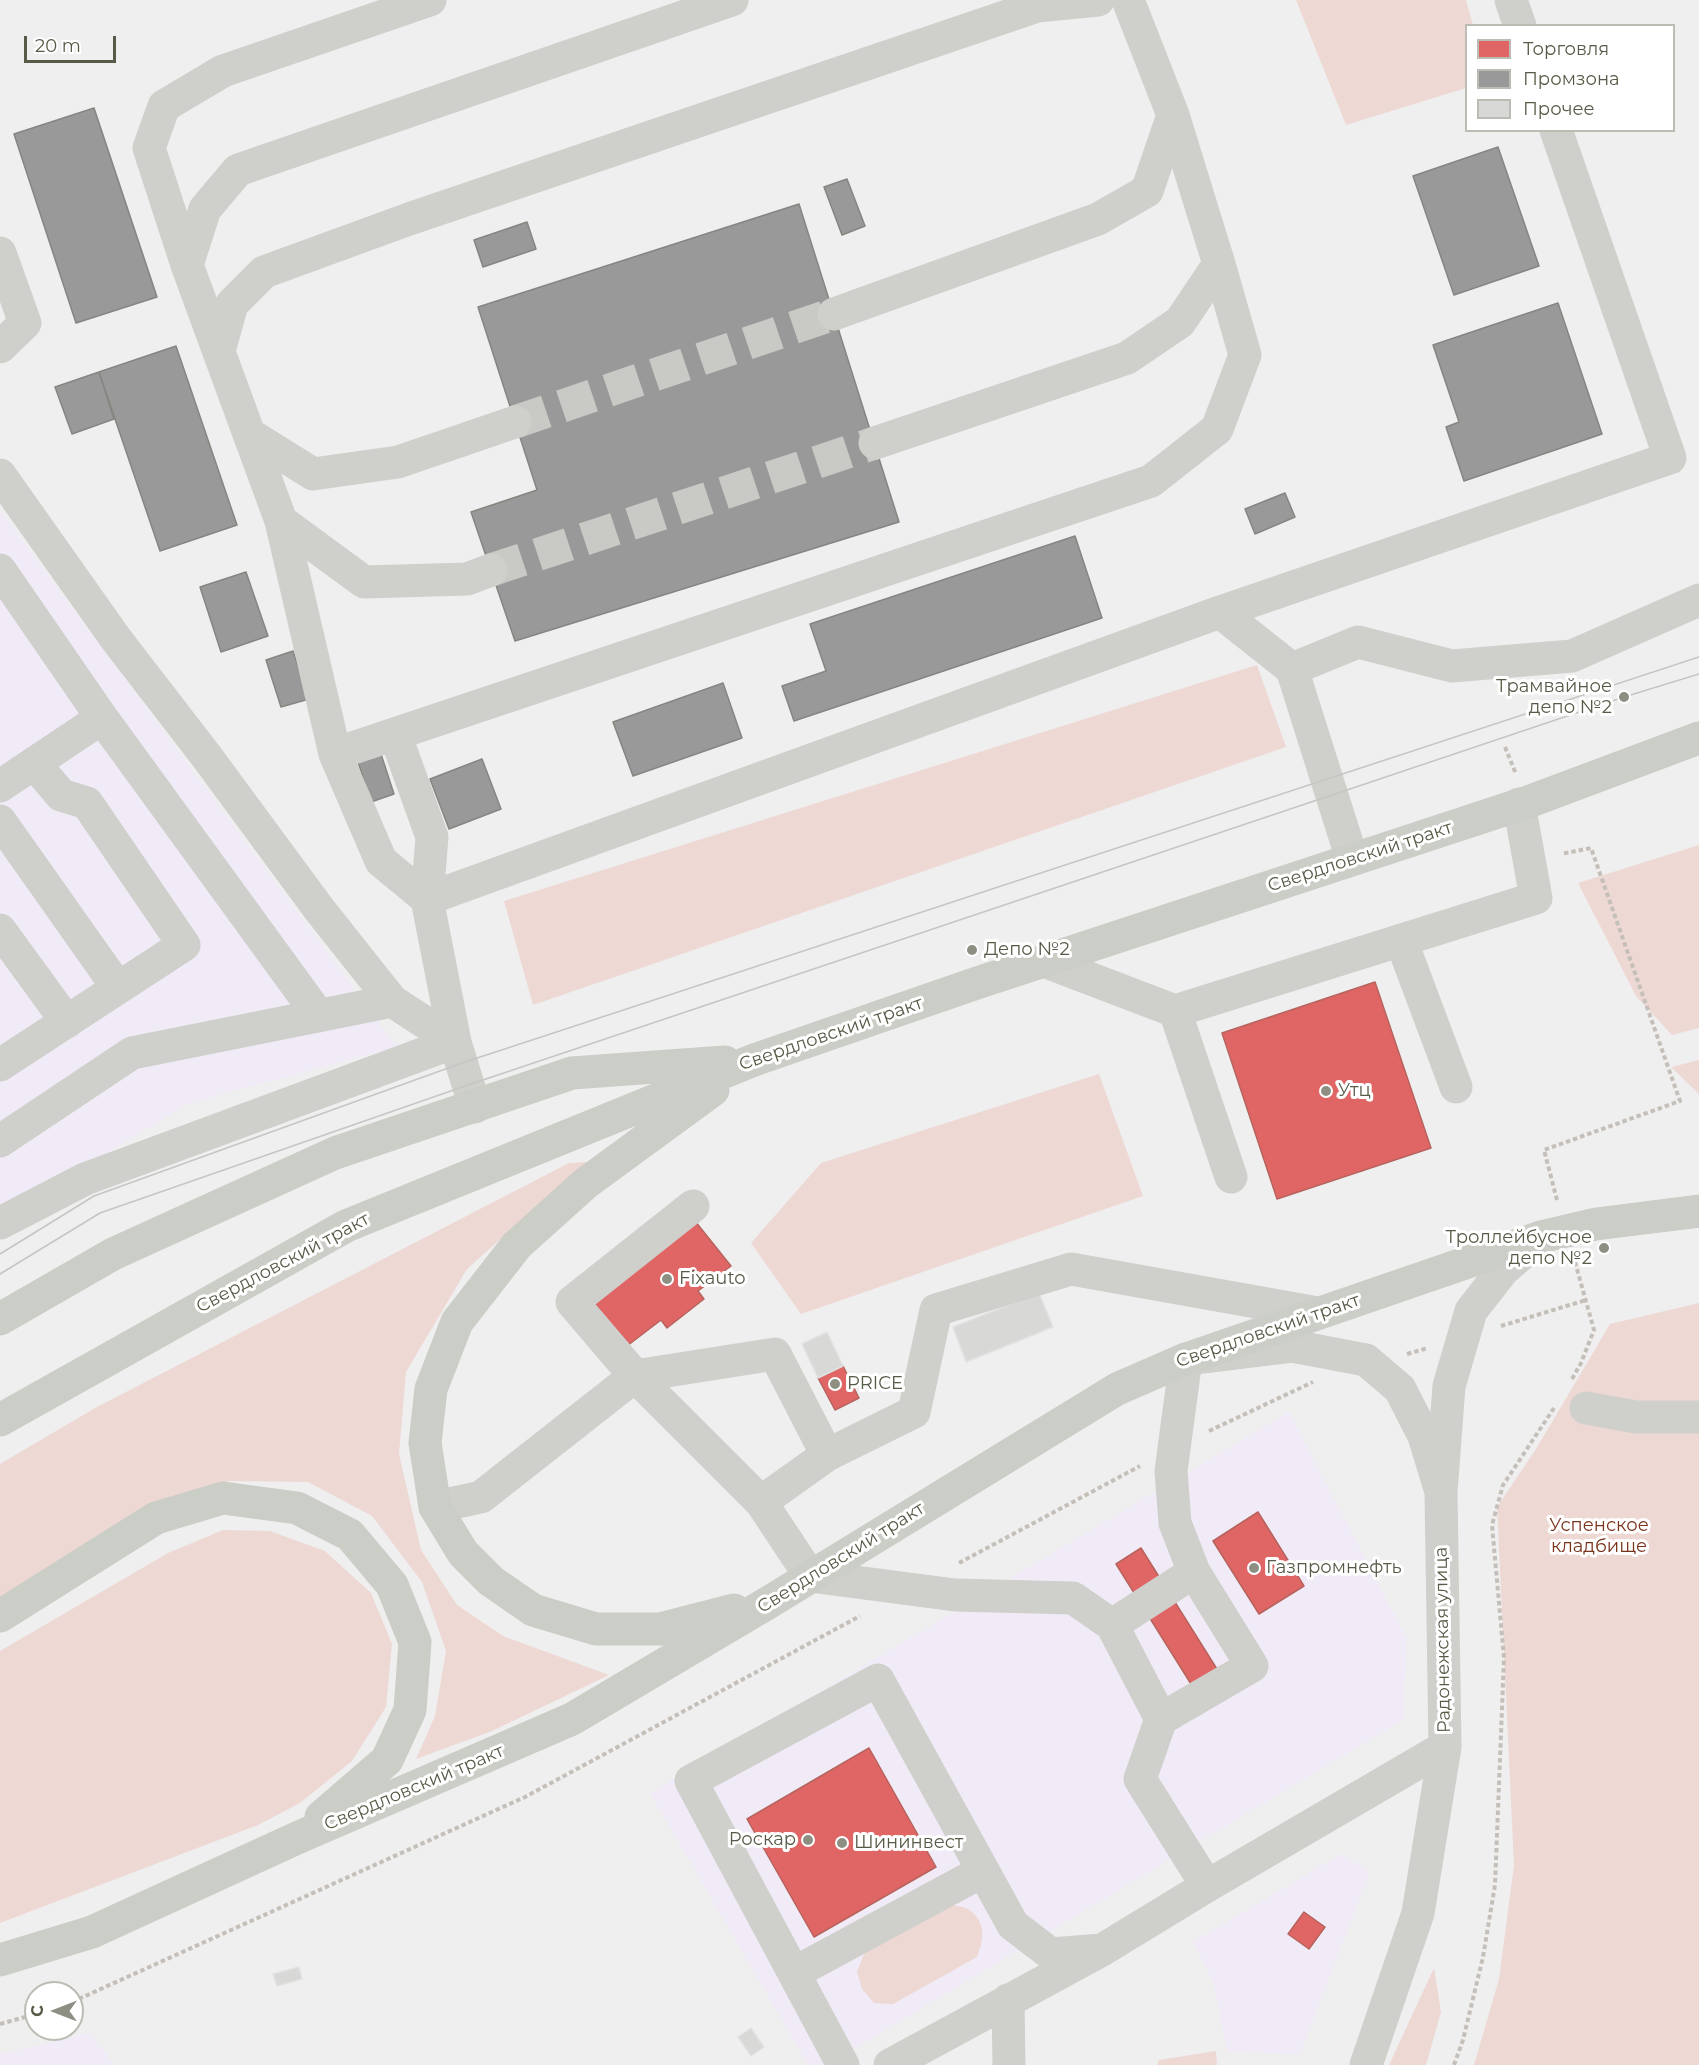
<!DOCTYPE html>
<html>
<head>
<meta charset="utf-8">
<style>
  body { margin:0 }
  #map { position:relative; width:1699px; height:2065px; overflow:hidden; background:#efeff0; font-family:Montserrat,sans-serif }
  canvas { display:block }
  .legend { position:absolute; left:1465px; top:24px; width:210px; height:108px; box-sizing:border-box; background:#fff; border:2px solid #bbbdb5; margin:0; padding:8px 10px; list-style:none; font-size:18px; color:#565b47 }
  .legend li { display:flex; align-items:center; gap:12px; height:30px }
  .legend b { width:30px; border:2px solid #bbbdb5 }
  .north { position:absolute; left:24px; top:1981px; width:60px; height:60px; box-sizing:border-box; background:#fff; border:2px solid #bbbdb5; border-radius:50%; rotate:270deg; font-size:16px; font-weight:700; line-height:24px; text-align:center; color:#565b47 }
  .north::after { content:''; display:block; margin:auto; width:21px; height:27px; background:#8c8f82; clip-path:polygon(50% 0,100% 100%,50% 72%,0 100%) }
  .scale { position:absolute; left:24px; top:36px; width:92px; height:27px; box-sizing:border-box; border:3px solid #565b47; border-top:0; padding-left:8px; font-size:18px; line-height:21px; white-space:nowrap; color:#565b47; -webkit-text-stroke:4px #fff; paint-order:stroke }
</style>
</head>
<body>
<div id="map">
<canvas width="1699" height="2065"></canvas>
<ul class="legend">
<li><b style="height:16px;background:#e06666"></b>Торговля</li>
<li><b style="height:16px;background:#999"></b>Промзона</li>
<li><b style="height:16px;background:#d8d9d7"></b>Прочее</li>
</ul>
<div class="north">С</div>
<div class="scale">20 m</div>
</div>
<script>
const c = document.querySelector('canvas').getContext('2d');
c.lineJoin = 'round';
function fillPath(path, color) {
  c.fillStyle = color;
  c.fill(path, 'evenodd');
}
function strokePath(path, color, width, dash) {
  c.strokeStyle = color;
  c.lineWidth = width;
  c.lineCap = dash ? 'butt' : 'round';
  c.setLineDash(dash || []);
  c.stroke(path);
}
function write(font, color, halo, rows, align = 'center') {
  c.font = font + ' Montserrat,sans-serif';
  c.lineWidth = 6;
  c.setLineDash([]);
  c.textBaseline = 'middle';
  c.strokeStyle = halo;
  c.fillStyle = color;
  for (const [text, x, y, turn = 0] of rows) {
    c.save();
    c.translate(x, y);
    c.rotate((+turn || 0) * Math.PI / 180);
    c.textAlign = isNaN(turn) ? turn : align;
    if (halo) c.strokeText(text, 0, 0);
    c.fillText(text, 0, 0);
    c.restore();
  }
}
fillPath(new Path2D(`
  M0,510l397,537 -207,56 -190,114z
  M1289,1412l118,227 -4,81 -576,345h-19l-158,-272z
  M1341,1854l29,18 -70,182 -73,-2 -14,-70 -20,-40z
  M90,2033l25,32h-115v-11z`), '#f0ebf6');
fillPath(new Path2D(`
  M1296,0h170l7,25 -7,1v62l-120,37z
  M1257,665l29,82 -753,258 -29,-104z
  M1699,845v183l-27,7 -36,-39 -58,-113z
  M1699,1060v34l-28,-27z
  M1099,1074l44,122 -342,118 -50,-71 70,-80z
  M587,1162l-120,107 -61,103 -7,82 22,96 36,55 46,31 106,39 -117,56 -76,28 19,-43 11,-65 -24,-69 -50,-66 -64,-34 -79,-1 -57,18 -172,104v-139l95,-56 474,-245z
  M1699,1303v762h-225l25,-86 15,-114 -17,-358 39,-58 74,-125z
  M223,1530l47,1 55,20 46,42 21,51 -6,63 -34,54 -52,42 -42,22 -258,98v-272l168,-98z
  M949,1904c6,2 14,2 19,5 19,13 16,30 9,48l-84,47 -19,-1 -12,-14 -5,-18 8,-19z
  M1434,1968l7,44 -15,53h-37z
  M1216,2051l1,14h-60l2,-5z`), '#eed8d4');
const shops = new Path2D(`
  M1375,982l56,166 -154,51 -55,-166z
  M695,1221l36,45 -33,25 6,8 -37,29 -6,-8 -34,26 -35,-46z
  M843,1366l16,32 -24,12 -17,-32z
  M1258,1512l46,74 -45,28 -46,-73z
  M1141,1548l86,137 -26,15 -85,-136z
  M869,1748l67,119 -122,70 -67,-118z
  M1304,1912l21,15 -16,22 -21,-15z`);
fillPath(shops, '#e06666');
strokePath(shops, '#b7635d', 1.5);
const industry = new Path2D(`
  M94,108l63,189 -81,26 -62,-189z
  M1498,147l41,119 -85,29 -41,-119z
  M847,179l18,47 -23,9 -18,-48z
  M799,204l100,318 -384,119 -44,-129 66,-22 -59,-183z
  M527,222l9,27 -53,18 -9,-27z
  M1558,303l44,131 -138,47 -18,-54 13,-5 -26,-77z
  M176,346l61,179 -77,26 -61,-179z
  M99,372l15,47 -42,15 -17,-47z
  M1285,493l10,24 -40,17 -10,-25z
  M1075,536l27,82 -308,103 -12,-35 44,-15 -16,-47z
  M246,572l22,64 -47,16 -21,-65z
  M293,651l16,48 -28,8 -15,-47z
  M723,683l19,55 -109,38 -20,-54z
  M380,751l14,43 -23,8 -14,-43z
  M482,759l19,50 -52,20 -19,-50z`);
fillPath(industry, '#999');
strokePath(industry, '#858680', 1.5);
const building = new Path2D(`
  M1039,1293l14,34 -87,35 -13,-35z
  M827,1332l16,34 -25,12 -16,-34z
  M299,1967l3,12 -25,7 -4,-12z
  M751,2028l13,19 -13,9 -13,-19z`);
fillPath(building, '#d8d9d7');
strokePath(building, '#e1e2e1', 1.5);
strokePath(new Path2D(`
  M515,422l319,-108
  M491,570l384,-127`), '#c9cac6', 33, [33, 16]);
strokePath(new Path2D(`
  M1505,747l11,27
  M1557,1200l-13,-50 136,-49 -89,-253 -30,6
  M1501,1326l85,-26
  M1407,1354l21,-6
  M1572,1379l9,-16 13,-33 -19,-68
  M1209,1431l104,-49
  M959,1563l181,-97
  M72,2002l453,-205 335,-181
  M0,2024l36,-10
  M1454,2065l9,-25 20,-83 12,-72 9,-227 -12,-133 11,-40 51,-77`), '#c5bfb9', 4, [4.5, 3]);
strokePath(new Path2D(`
  M1511,0l9,26
  M0,253l25,70 -25,24
  M187,265l-38,-117 15,-42 59,-35 207,-71
  M834,314l264,-95 49,-28 26,-76
  M219,351l13,-47 32,-32 145,-53 628,-213 61,-6
  M249,434l64,40 85,-12 117,-40
  M875,443l252,-85 53,-36 39,-58
  M0,475l116,164 91,118 112,152 73,92 63,41
  M281,521l83,61 103,-3 24,-9
  M0,570l102,148
  M1220,612l450,-154 -114,-328
  M1292,669l66,-27 94,24 120,-10 127,-56
  M395,734l37,103 -5,62 28,143 20,65
  M335,754l816,-273 66,-52 28,-74 -26,-91 -46,-149 -45,-115
  M0,786l102,-68 217,298
  M0,821l118,167
  M427,899l-46,-38 -46,-107 -54,-233 -94,-256 18,-56 33,-39 494,-170
  M427,899l793,-287 72,57 60,190
  M0,930l67,92
  M1401,940l55,147
  M1044,961l131,50 361,-113 -17,-94
  M1175,1011l56,166
  M0,1065l184,-120 -97,-142 -26,-8 -27,-32
  M0,1141l132,-88 260,-52
  M693,1206l-121,96 63,74 140,-22 52,101
  M0,1223l85,-44 370,-137
  M1318,1313l-247,-44 -135,41 -22,102 -87,43 -66,47 49,74 145,19 118,3 39,27 82,-53 -19,-49 -4,-52 15,-112 106,-13 74,14 34,29 24,47 17,56
  M1586,1408l50,9h63
  M435,1507l46,-10 154,-121 126,126
  M1112,1625l49,94 -21,60 67,107
  M1161,1719l91,-53 -58,-94
  M794,1973l189,-102
  M1008,2000l1,65
  M843,2065l-152,-284 187,-101 135,245 38,29 51,-4
  M890,2065l212,-115 105,-64 238,-139
  M1366,2065l52,-152 27,-166 -4,-255 8,-106 22,-75 32,-41 38,-33`), '#cfd0cb', 33);
strokePath(new Path2D(`
  M713,1090l-127,93 -69,62 -60,77 -26,67 -6,54 10,64 28,46 28,28 42,29 63,19h64l74,-19
  M0,1319l113,-65 222,-101 237,-80 153,-11
  M0,1420l346,-194 408,-166 223,-77 551,-181 171,-64
  M0,1616l156,-98 67,-20 74,10 53,27 42,50 23,57 -5,68 -23,50 -66,57
  M0,1960l92,-28 205,-94 275,-119 199,-118 346,-212 69,-30 355,-122 55,-13 103,-13`), '#cbcdc7', 33);
strokePath(new Path2D(`
  M0,1254l94,-58 368,-133 1237,-406
  M0,1274l100,-61 368,-128 1156,-388 75,-23`), '#c5c6c3', 1.5);
for (const [x, y, r, color] of [
  [1624,697,6,"#8c8f82"],
  [972,950,6,"#8c8f82"],
  [1326,1091,6,"#8c8f82"],
  [1604,1248,6,"#8c8f82"],
  [667,1279,6,"#8c8f82"],
  [835,1384,6,"#8c8f82"],
  [1254,1568,6,"#8c8f82"],
  [808,1840,6,"#8c8f82"],
  [842,1843,6,"#8c8f82"]
]) {
  const dot = new Path2D();
  dot.arc(x, y, r, 0, 2 * Math.PI);
  c.fillStyle = color;
  c.fill(dot);
  strokePath(dot, '#fff', 2);
}
write('18px', '#565b47', '#fff', [
  ["Трамвайное",1612,687,"right"],
  ["депо №2",1612,708,"right"],
  ["Депо №2",984,950],
  ["Утц",1338,1091],
  ["Троллейбусное",1592,1238,"right"],
  ["депо №2",1592,1259,"right"],
  ["Fixauto",679,1279],
  ["PRICE",847,1384],
  ["Газпромнефть",1266,1568],
  ["Роскар",796,1840,"right"],
  ["Шининвест",854,1843]
], 'left');
write('18px', '#565b47', '#fff', [
  ["Свердловский тракт",1360,857,-18],
  ["Свердловский тракт",831,1034,-19],
  ["Свердловский тракт",283,1263,-28],
  ["Свердловский тракт",1268,1331,-19],
  ["Свердловский тракт",841,1558,-32],
  ["Радонежская улица",1443,1640,-91],
  ["Свердловский тракт",414,1788,-23]
]);
write('18px', '#79331b', '#fff', [
  ["Успенское",1599,1526],
  ["кладбище",1599,1547]
]);
</script>
</body>
</html>
